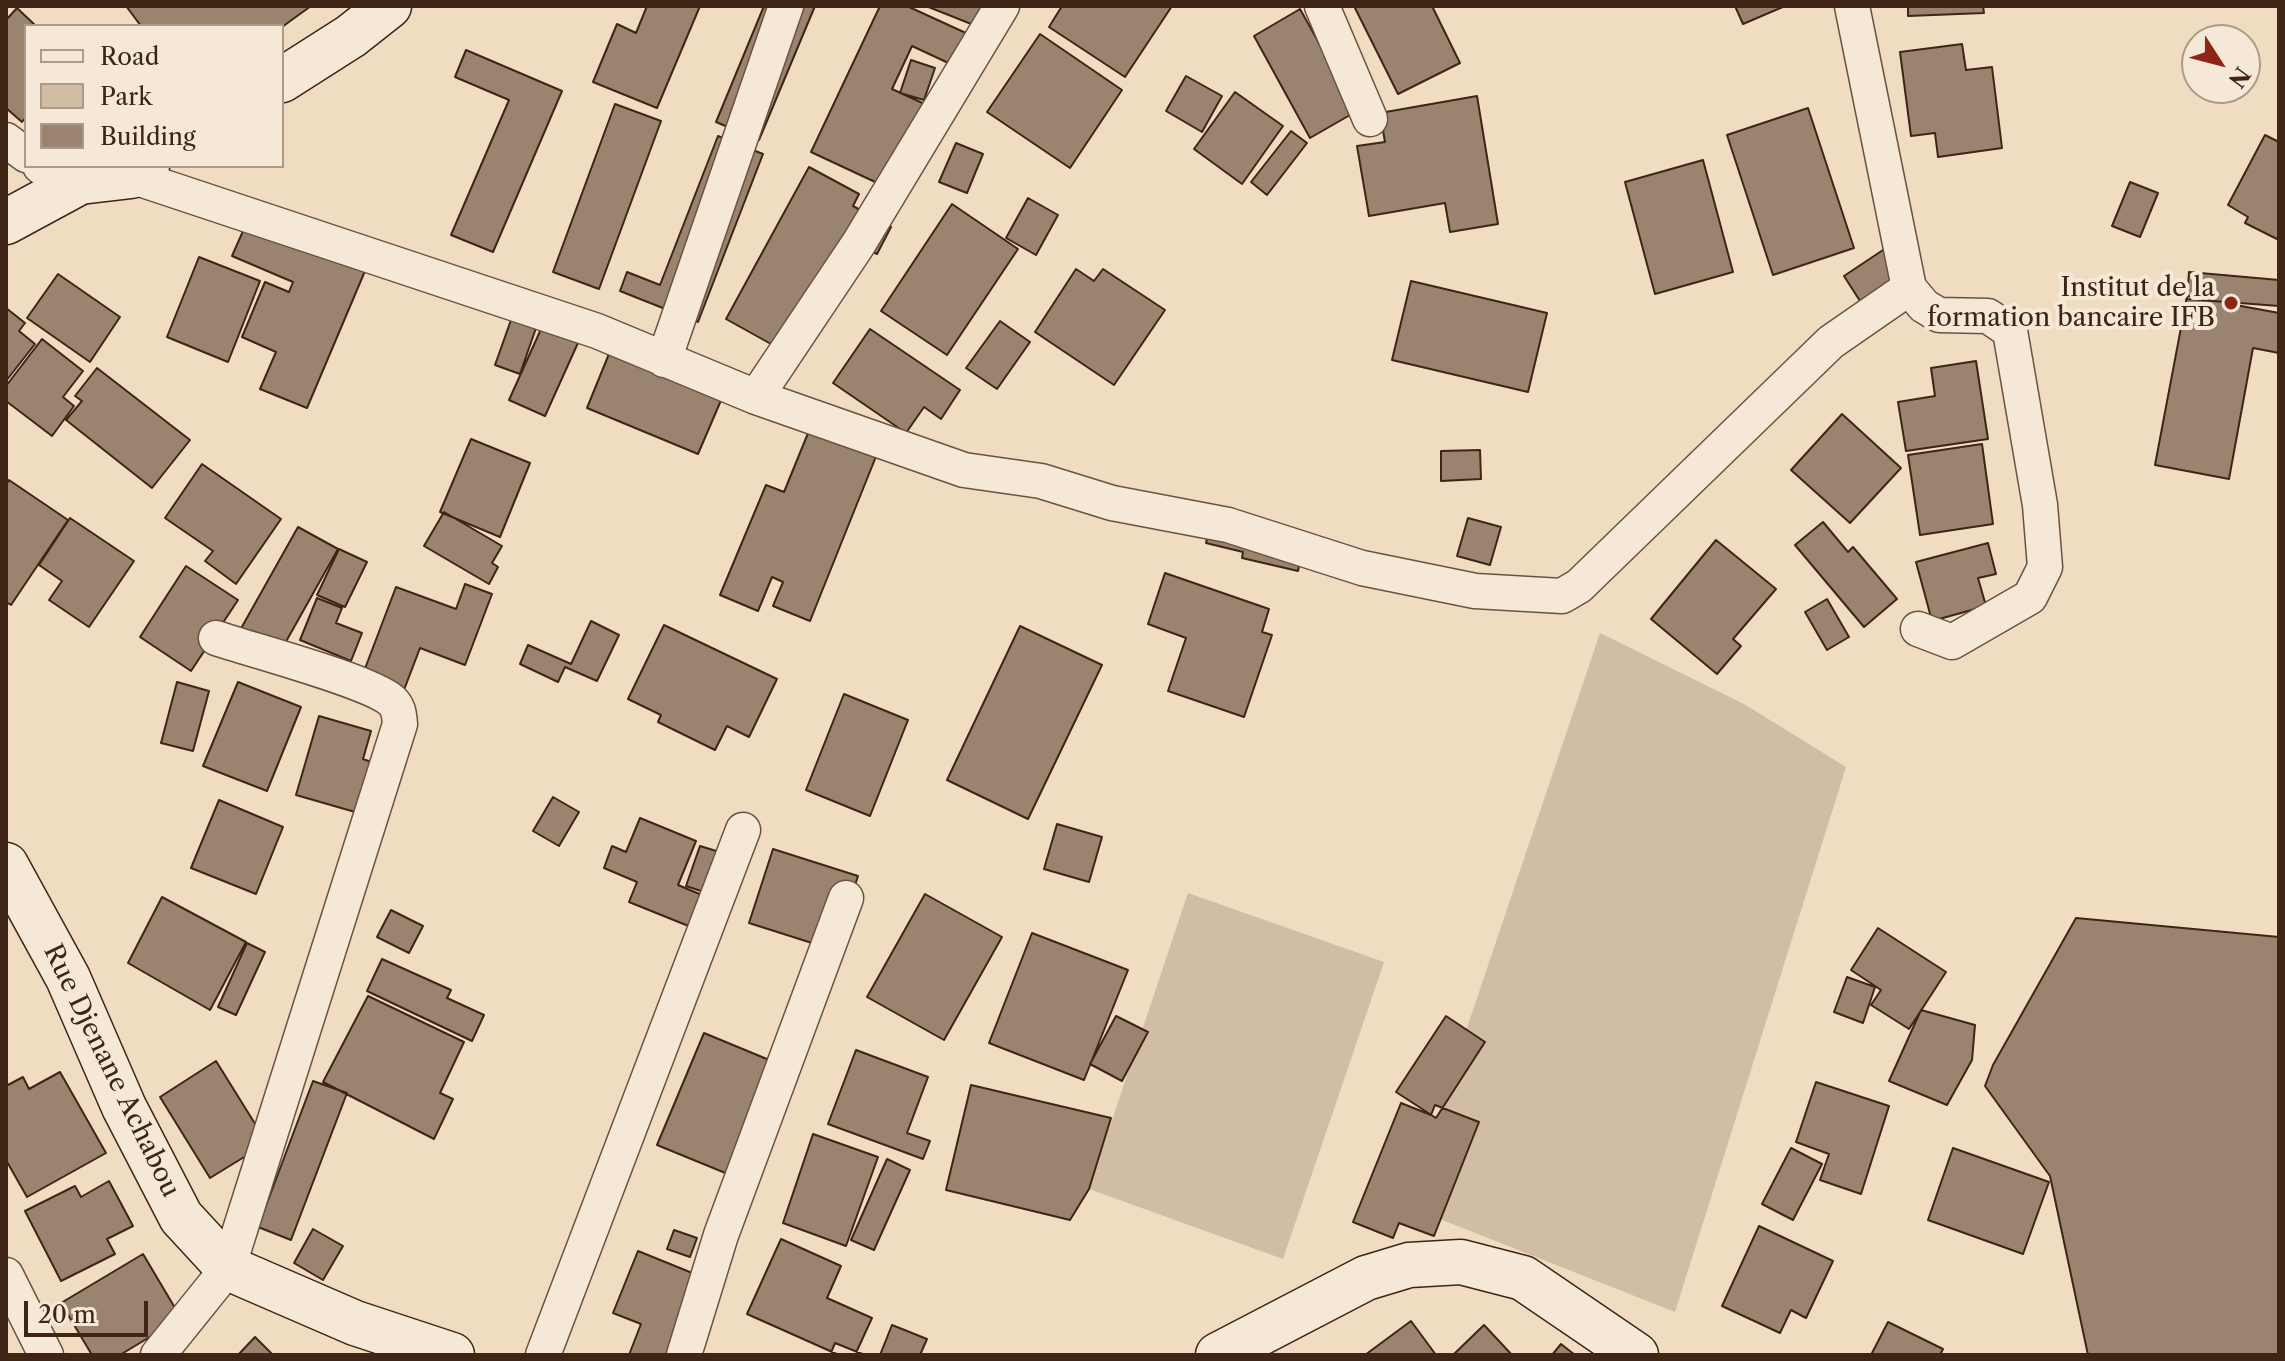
<!DOCTYPE html>
<html>
<head>
<meta charset="utf-8">
<style>
  body { margin:0 }
  #map { position:relative; width:2285px; height:1361px; overflow:hidden; background:#efdcc1; font-family:"Libre Caslon Text",serif }
  canvas { display:block }
  .frame { position:absolute; inset:0; border:8px solid #3e2516; pointer-events:none }
  .legend { position:absolute; left:24px; top:24px; width:260px; height:144px; box-sizing:border-box; background:#f5e8d7; border:2px solid #ac9a8a; margin:0; padding:10px 14px; list-style:none; font-size:24px; color:#3e2516 }
  .legend li { display:flex; align-items:center; gap:16px; height:40px }
  .legend b { width:40px; border:2px solid #ac9a8a }
  .north { position:absolute; left:2181px; top:24px; width:80px; height:80px; box-sizing:border-box; background:#f5e8d7; border:2px solid #ac9a8a; border-radius:50%; rotate:126deg; font-size:22px; font-weight:700; line-height:32px; text-align:center; color:#3e2516 }
  .north::after { content:''; display:block; margin:auto; width:28px; height:36px; background:#8f2418; clip-path:polygon(50% 0,100% 100%,50% 72%,0 100%) }
  .scale { position:absolute; left:24px; top:1301px; width:124px; height:36px; box-sizing:border-box; border:4px solid #3e2516; border-top:0; padding-left:10px; font-size:24px; line-height:28px; white-space:nowrap; color:#3e2516; -webkit-text-stroke:6px #f5e8d7; paint-order:stroke }
</style>
</head>
<body>
<div id="map">
<canvas width="2285" height="1361"></canvas>
<div class="frame"></div>
<ul class="legend">
<li><b style="height:10px;background:#f5e8d7"></b>Road</li>
<li><b style="height:22px;background:#d1bda4"></b>Park</li>
<li><b style="height:22px;background:#9a846f"></b>Building</li>
</ul>
<div class="north">N</div>
<div class="scale">20 m</div>
</div>
<script>
const c = document.querySelector('canvas').getContext('2d');
c.lineJoin = 'round';
function fillPath(path, color) {
  c.fillStyle = color;
  c.fill(path, 'evenodd');
}
function strokePath(path, color, width, dash) {
  c.strokeStyle = color;
  c.lineWidth = width;
  c.lineCap = dash ? 'butt' : 'round';
  c.setLineDash(dash || []);
  c.stroke(path);
}
function write(font, color, halo, rows, align = 'center') {
  c.font = font + ' "Libre Caslon Text",serif';
  c.lineWidth = 8;
  c.setLineDash([]);
  c.textBaseline = 'middle';
  c.strokeStyle = halo;
  c.fillStyle = color;
  for (const [text, x, y, turn = 0] of rows) {
    c.save();
    c.translate(x, y);
    c.rotate((+turn || 0) * Math.PI / 180);
    c.textAlign = isNaN(turn) ? turn : align;
    if (halo) c.strokeText(text, 0, 0);
    c.fillText(text, 0, 0);
    c.restore();
  }
}
fillPath(new Path2D(`
  M1600,633l144,71 102,63 -171,545 -268,-106z
  M1188,893l196,69 -101,297 -194,-70z`), '#d1bda4');
const building = new Path2D(`
  M126,6h185l-29,21 -141,-1z
  M647,6h53l-43,102 -64,-26 24,-58 19,9z
  M764,6h51l-56,134 -43,-18z
  M880,6h27l61,28 -11,33 -45,-21 -20,43 50,23 -39,83 -92,-43z
  M926,6h84l-11,29z
  M1062,6h110l-47,71 -76,-50z
  M1354,6h78l28,57 -62,31z
  M1735,6h50l-42,18z
  M1908,6h75l1,7 -76,3z
  M17,8l19,18h-10v91l-4,5 -16,-14v-88z
  M1300,9l57,102 -47,27 -56,-102z
  M1040,34l82,56 -52,78 -83,-56z
  M1962,44l4,26 26,-3 10,81 -64,9 -3,-24 -24,3 -11,-84z
  M466,50l96,41 -69,161 -42,-17 58,-135 -54,-23z
  M911,60l24,8 -11,32 -24,-7z
  M1186,76l36,20 -20,36 -36,-21z
  M1235,92l48,34 -41,58 -48,-35z
  M1477,96l21,128 -48,8 -5,-29 -76,13 -12,-70 28,-4 -5,-29z
  M615,104l46,17 -62,168 -46,-17z
  M1808,108l46,140 -81,27 -46,-140z
  M1291,131l16,12 -40,52 -16,-13z
  M2265,135l14,7v98l-34,-17 3,-6 -20,-12z
  M718,136l45,18 -65,168 -78,-31 7,-19 33,13z
  M956,143l27,11 -16,39 -28,-11z
  M1703,160l30,112 -78,22 -30,-112z
  M809,167l50,27 -6,12 38,21 -14,27 -26,-14 -62,114 -63,-35z
  M2130,182l28,11 -18,44 -28,-11z
  M1028,198l30,17 -22,40 -30,-17z
  M952,204l66,45 -71,106 -66,-44z
  M247,222l118,49 -58,137 -47,-19 16,-37 -34,-15 23,-55 24,10 4,-10 -61,-26z
  M1889,246l16,25 -45,30 -16,-25z
  M199,257l61,24 -32,81 -61,-25z
  M1076,269l18,12 9,-12 62,41 -51,75 -79,-53z
  M2189,272l90,8v26l-92,-7z
  M58,274l62,43 -30,45 -63,-44z
  M1411,281l136,32 -19,79 -136,-32z
  M2187,296l92,17v40l-26,-5 -24,131 -74,-14z
  M6,308l19,15 -6,8 16,13 -29,37z
  M546,318l36,16 -37,82 -36,-16z
  M511,320l25,8 -16,46 -25,-9z
  M1000,321l30,21 -33,47 -31,-21z
  M870,329l90,61 -19,29 -17,-12 -18,26 -73,-50z
  M42,339l41,32 -20,26 11,9 -22,30 -46,-35v-15z
  M613,344l112,47 -27,63 -111,-46z
  M1976,361l12,78 -82,12 -8,-49 37,-6 -4,-28z
  M97,368l93,72 -38,48 -86,-68 16,-19 -7,-5z
  M1842,414l59,54 -51,55 -59,-53z
  M813,421l66,28 -69,172 -37,-15 10,-24 -11,-5 -14,34 -38,-16 46,-110 18,7z
  M471,439l59,24 -30,74 -60,-25z
  M1982,444l11,80 -73,11 -12,-80z
  M1480,450l1,29 -40,2v-30z
  M202,464l79,55 -45,65 -31,-23 8,-10 -48,-33z
  M9,480l59,40 -57,85 -5,-3v-117z
  M444,512l58,34 -10,17 6,4 -9,17 -65,-38z
  M1213,514l90,32 -5,25 -56,-13 1,-6 -37,-9z
  M70,518l64,43 -45,66 -40,-27 13,-19 -23,-16z
  M1468,518l33,9 -11,38 -33,-9z
  M1823,522l25,30 5,-5 44,52 -33,28 -69,-82z
  M298,527l40,22 -59,105 -40,-22z
  M1716,540l60,49 -43,50 8,7 -24,28 -66,-55z
  M1988,543l8,31 -18,4 8,28 -54,15 -16,-59z
  M339,549l28,13 -22,45 -28,-12z
  M186,566l52,34 -47,71 -51,-34z
  M1165,573l104,36 -7,23 10,3 -28,82 -76,-26 18,-53 -38,-14z
  M465,584l27,10 -27,71 -45,-17 -21,55 -41,-16 38,-100 60,22z
  M317,598l25,10 -6,15 26,10 -11,28 -51,-21z
  M1827,599l22,38 -22,13 -22,-38z
  M591,621l28,14 -22,46 -32,-14 -7,15 -38,-18 8,-19 43,19z
  M664,625l113,54 -28,58 -22,-11 -12,24 -57,-28 3,-7 -33,-16z
  M1020,626l82,39 -74,154 -81,-39z
  M177,682l32,9 -16,60 -32,-8z
  M238,682l63,25 -34,84 -64,-25z
  M844,694l64,26 -38,96 -64,-26z
  M319,716l52,15 -8,28 14,5 -15,50 -66,-19z
  M553,797l26,15 -20,34 -26,-15z
  M219,800l64,27 -27,67 -65,-26z
  M640,818l56,23 -18,44 31,13 -13,31 -67,-27 8,-20 -33,-14 8,-22 14,6z
  M1057,824l45,13 -13,45 -45,-13z
  M700,846l26,8 -13,41 -27,-9z
  M773,849l85,27 -24,74 -85,-27z
  M925,894l77,43 -58,103 -77,-43z
  M162,897l84,45 -36,68 -82,-47z
  M391,910l32,16 -14,27 -32,-16z
  M2076,918l203,19v418h-191l-38,-179 -65,-90 8,-21z
  M1878,928l68,44 -37,57 -38,-24 10,-15 -30,-20z
  M1032,933l96,37 -44,110 -95,-37z
  M247,943l18,9 -29,63 -18,-8z
  M382,959l69,31 -4,8 37,17 -12,26 -105,-50z
  M1847,977l28,10 -12,36 -29,-11z
  M368,996l96,46 -24,51 13,6 -19,40 -111,-57z
  M1921,1010l54,15 -3,35 -25,45 -58,-24z
  M1116,1016l32,16 -26,49 -32,-17z
  M1446,1016l39,26 -49,76 -40,-26z
  M704,1033l87,36 -46,112 -88,-36z
  M856,1050l72,27 -21,56 23,8 -7,18 -95,-35z
  M216,1061l51,82 -57,35 -50,-81z
  M60,1072l46,81 -79,44 -21,-37v-74l17,-9 6,12z
  M313,1081l34,12 -56,147 -33,-13z
  M1816,1082l73,24 -28,88 -41,-14 9,-26 -33,-12z
  M971,1085l140,33 -22,71 -19,31 -124,-30z
  M1401,1103l30,12 4,-10 44,17 -45,114 -35,-13 -6,15 -40,-16z
  M813,1134l65,23 -32,89 -63,-23z
  M1791,1148l31,16 -29,56 -31,-16z
  M1953,1148l96,34 -26,72 -95,-34z
  M887,1159l23,11 -36,80 -23,-10z
  M109,1181l24,45 -26,13 8,15 -54,27 -36,-70 50,-25 6,11z
  M1759,1226l74,35 -27,57 -15,-8 -11,23 -58,-27z
  M313,1229l30,17 -20,34 -29,-17z
  M674,1230l23,8 -7,19 -23,-8z
  M781,1239l60,27 -14,32 45,20 -17,37h-16l-92,-41z
  M638,1251l74,30 -29,74h-54l12,-31 -28,-11z
  M143,1254l38,64 -61,37h-28l-31,-52z
  M1411,1321l25,34h-71z
  M1888,1322l55,27 -3,6h-69z
  M892,1325l35,14 -7,16h-40z
  M1484,1325l28,30h-59z
  M255,1337l18,18h-35z
  M835,1343l30,12h-35z
  M1561,1344l14,11h-23z`);
fillPath(building, '#9a846f');
strokePath(building, '#3e2516', 2);
const street = new Path2D(`
  M1322,6l48,113
  M1852,6l57,282
  M6,140l20,15
  M40,166l27,21
  M131,176l466,155 159,66 208,73 77,11 71,22 116,22 134,43 113,23 87,5 17,-10 252,-244 78,-54 15,18 15,9 49,1 22,15 30,174 5,62 -15,30 -78,45 -34,-13
  M664,360l122,-354
  M756,397l103,-154 143,-237
  M6,1275l40,80
  M158,1355l70,-87 172,-544c-1,-9 -1,-16 -8,-23 -22,-20 -141,-51 -176,-63
  M543,1355l200,-525
  M684,1355l37,-120 125,-337`);
const secondary = new Path2D(`
  M282,80l69,-44 38,-30
  M6,222l74,-40 51,-6 16,-10
  M6,865l62,113 56,129 57,110 47,51 127,55 97,32
  M1218,1355l148,-77 43,-13 52,-3 62,16 113,77`);
strokePath(street, '#6a5341', 37);
strokePath(secondary, '#3e2516', 47);
strokePath(street, '#f5e8d7', 34);
strokePath(secondary, '#f5e8d7', 44);
for (const [x, y, r, color] of [
  [2231,303,8,"#8f2418"]
]) {
  const dot = new Path2D();
  dot.arc(x, y, r, 0, 2 * Math.PI);
  c.fillStyle = color;
  c.fill(dot);
  strokePath(dot, '#f5e8d7', 3);
}
write('26px', '#3e2516', '#f5e8d7', [
  ["Institut de la",2215,288],
  ["formation bancaire IFB",2215,318]
], 'right');
write('26px', '#3e2516', '#f5e8d7', [
  ["Rue Djenane Achabou",111,1071,64]
]);
</script>
</body>
</html>
